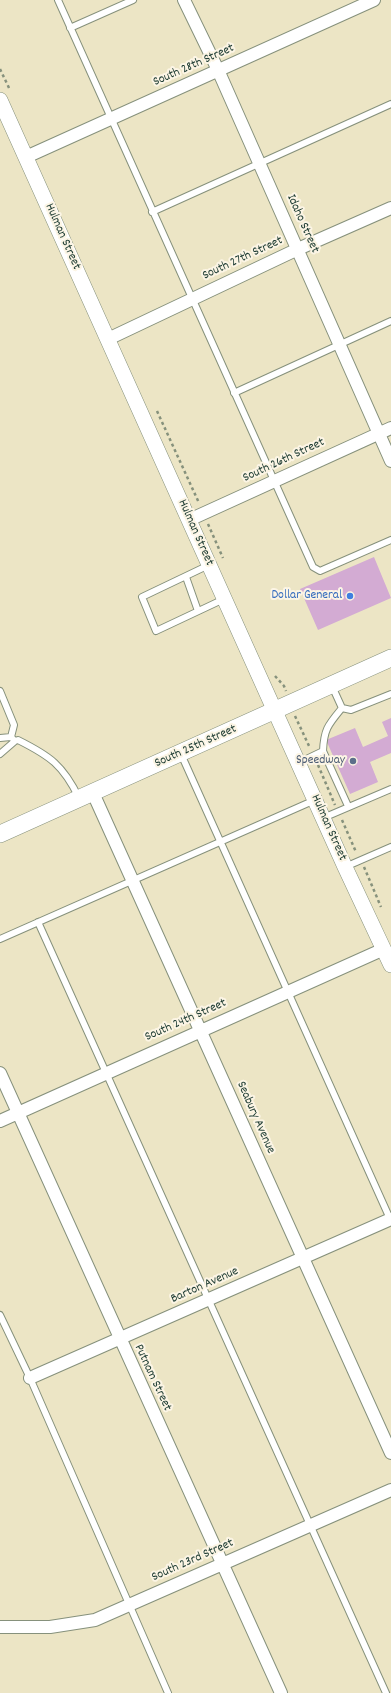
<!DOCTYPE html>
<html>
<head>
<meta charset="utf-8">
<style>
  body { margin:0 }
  canvas { display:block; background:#ece5c5 }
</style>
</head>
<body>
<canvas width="391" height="1693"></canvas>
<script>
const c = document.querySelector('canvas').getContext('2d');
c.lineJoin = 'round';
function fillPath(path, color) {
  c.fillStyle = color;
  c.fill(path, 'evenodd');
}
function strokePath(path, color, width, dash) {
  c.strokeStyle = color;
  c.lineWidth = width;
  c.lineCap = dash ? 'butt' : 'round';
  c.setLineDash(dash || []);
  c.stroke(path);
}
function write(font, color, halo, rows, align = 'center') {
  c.font = font + ' Dekko,sans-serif';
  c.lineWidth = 4;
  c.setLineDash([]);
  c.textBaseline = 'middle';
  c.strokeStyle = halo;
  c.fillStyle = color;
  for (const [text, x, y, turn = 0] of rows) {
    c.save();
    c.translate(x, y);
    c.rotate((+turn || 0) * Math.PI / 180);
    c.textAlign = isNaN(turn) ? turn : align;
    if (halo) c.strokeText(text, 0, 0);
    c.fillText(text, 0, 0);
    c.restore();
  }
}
fillPath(new Path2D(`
  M374,557l17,41 -73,32 -18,-41z
  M391,718v35l-21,9 8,20 -28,12 -24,-54 29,-12 8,19 25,-11 -6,-14z`), '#d3abd3');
const service = new Path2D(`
  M58,0l255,567 7,4 71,-31
  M70,28l63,-28
  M152,212l239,-108
  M234,393l157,-72
  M209,565l-67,32 14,34 68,-32
  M186,577l12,34
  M332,686l10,22 9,2 40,-16
  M0,691l14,34 -3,12
  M11,737l4,4 3,-1c32,16 45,25 61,58
  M0,738l11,-1
  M323,751c1,-22 5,-26 19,-43
  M0,754l15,-13
  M181,754l210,467
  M298,763l25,-12 25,55
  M323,818l68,-29
  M345,867l46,-20
  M38,922l348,771
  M0,939l315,-139
  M0,1315l30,63 138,315`);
const minor = new Path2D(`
  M184,0l34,70 173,391
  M26,157l348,-157
  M108,339l190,-90 93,-41
  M189,520l202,-92
  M93,793l298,660
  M0,1073l281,620
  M0,1121l384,-172
  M30,1378l361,-159
  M0,1627h50l45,-7 296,-130`);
const tertiary = new Path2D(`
  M0,100l345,767 46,98`);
const secondary = new Path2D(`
  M0,834l391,-176`);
strokePath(service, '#86917c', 8);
strokePath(minor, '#86917c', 14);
strokePath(tertiary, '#86917c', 16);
strokePath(secondary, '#86917c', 18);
strokePath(new Path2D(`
  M0,69l10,21
  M157,411l42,92
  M208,524l15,34
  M275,676l9,10 2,5
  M295,716l15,32
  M318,765l17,40
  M342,820l14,32
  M364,867l17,40`), '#86917c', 2.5, [3, 3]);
strokePath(service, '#fff', 6);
strokePath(minor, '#fff', 12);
strokePath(tertiary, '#fff', 15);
strokePath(secondary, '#fff', 17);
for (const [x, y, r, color] of [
  [350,596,4,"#3f7fe0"],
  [353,761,4,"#5c6f8a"]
]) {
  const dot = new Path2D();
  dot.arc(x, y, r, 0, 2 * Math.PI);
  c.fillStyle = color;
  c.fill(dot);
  strokePath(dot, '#fcf5e5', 1.5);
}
write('13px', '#1f3d34', '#fcf5e5', [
  ["South 28th Street",194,66,-24],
  ["Idaho Street",302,224,66],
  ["Hulman Street",62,237,66],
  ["South 27th Street",243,259,-25],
  ["South 26th Street",284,461,-25],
  ["Hulman Street",195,533,66],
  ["South 25th Street",196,747,-24],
  ["Hulman Street",328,828,66],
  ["South 24th Street",186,1021,-24],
  ["Seabury Avenue",255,1118,66],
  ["Barton Avenue",205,1286,-24],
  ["Putnam Street",152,1378,65],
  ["South 23rd Street",193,1561,-24]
]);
write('13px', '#366cbe', '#fcf5e5', [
  ["Dollar General",342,596]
], 'right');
write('13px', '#4e5e75', '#fcf5e5', [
  ["Speedway",345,761]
], 'right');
</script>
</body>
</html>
